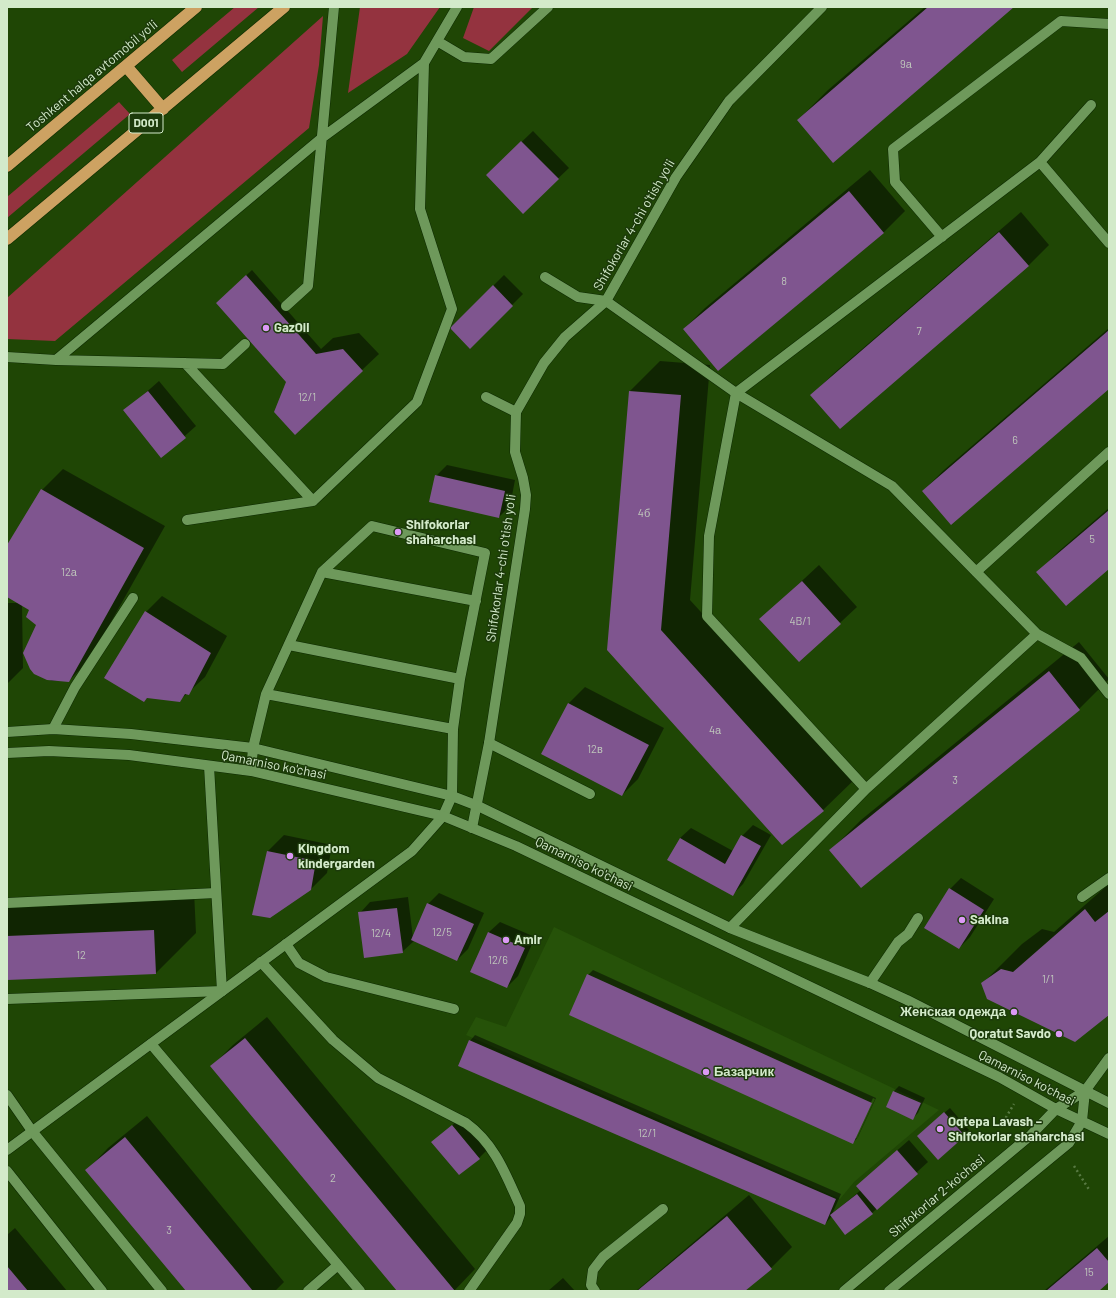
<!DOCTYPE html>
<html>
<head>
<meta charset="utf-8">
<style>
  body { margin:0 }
  #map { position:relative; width:1116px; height:1298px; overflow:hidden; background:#1f4605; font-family:Barlow,sans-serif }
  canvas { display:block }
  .frame { position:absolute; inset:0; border:8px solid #d3eaca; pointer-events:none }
</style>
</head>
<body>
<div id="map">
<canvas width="1116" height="1298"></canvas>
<div class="frame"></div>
</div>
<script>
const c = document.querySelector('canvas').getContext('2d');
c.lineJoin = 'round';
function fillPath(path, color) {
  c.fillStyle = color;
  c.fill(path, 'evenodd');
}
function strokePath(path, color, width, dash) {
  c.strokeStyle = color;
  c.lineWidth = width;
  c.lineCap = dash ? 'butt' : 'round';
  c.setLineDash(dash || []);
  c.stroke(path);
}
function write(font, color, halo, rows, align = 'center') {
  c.font = font + ' Barlow,sans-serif';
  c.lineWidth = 3;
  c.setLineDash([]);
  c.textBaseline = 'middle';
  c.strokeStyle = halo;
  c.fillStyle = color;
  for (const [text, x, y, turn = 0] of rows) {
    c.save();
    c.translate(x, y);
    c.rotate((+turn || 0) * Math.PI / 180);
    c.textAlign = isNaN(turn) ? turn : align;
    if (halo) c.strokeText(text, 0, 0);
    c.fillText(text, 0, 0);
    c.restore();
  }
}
fillPath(new Path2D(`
  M554,927l385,183 -85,72 -14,17 -374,-164 10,-18 30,10z`), '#265209');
fillPath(new Path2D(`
  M235,7h24l-77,65 -10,-12z
  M360,7h80l-33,47 -59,39z
  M474,7h59l-44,44 -26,-13z
  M323,16l-4,49 -10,63 -254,213 -48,-2v-41z
  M119,102l11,12 -123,104v-21z`), '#94333f');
fillPath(new Path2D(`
  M925,7h87l-214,113 30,-30z
  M533,131l36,37 -46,44 -36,-37z
  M870,170l35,41 -21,21 -165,138 -35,-41 21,-21z
  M1021,212l28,33 -21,21 -216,129 21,-21z
  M252,270l69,79 12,-11 26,-5 20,21 -84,79 -8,-51 -65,-84z
  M504,275l19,19 -53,53 -19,-19z
  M1109,328v60l-186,103 21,-21z
  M660,361l50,4 -20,235 164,180 -31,30 -40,34 -175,-194 22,-259z
  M159,381l37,45 -35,31 -36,-46z
  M447,465l68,15 -5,26 -11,11 -63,-41z
  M63,469l102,57 -75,133 -21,22h-17l-18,-8 3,-48 -7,-15 -8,-5 1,63 -16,16v-81h12l-12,-7v-49l35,-57z
  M1109,508v60l-71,4 21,-21z
  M819,565l38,42 -58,54 -38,-42z
  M162,596l65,40 -22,41 -26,24 -31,-4 -4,4 2,-89z
  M1079,642l30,37 -30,30 -218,177 -30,-36 30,-30z
  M585,687l79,41 -26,51 -16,16 -53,-92z
  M753,825l18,10 -28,49 -11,11 -52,-57 11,-10 42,23 9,-15z
  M284,835l48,10 -5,28 -17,17 -56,24 14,-63z
  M961,878l33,21 -24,38 -11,11 -9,-59z
  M1109,884v129l-127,-29 40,-40 20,-15 12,3z
  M194,891l2,42 -40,40 -149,6v-81z
  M439,893l45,20 -16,36 -11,11 -43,-19 -12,11 -42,-39 10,-11 38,-5 5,41 15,-34z
  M500,922l35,15 -17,39 -11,11 -18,-55z
  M593,970l283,128 -18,39 -5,6 -265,-168zM873,1098l2,1 -18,39h-2z
  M267,1017l208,252 -21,22h-56l-186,-225 21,-21z
  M475,1035l366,159 -9,20 29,-24 7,-14 41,-36 19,22 -56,51 -40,3 -7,8 -355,-183z
  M899,1086l26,12 -7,15 -5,5 -19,-27z
  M950,1108l19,22 -5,5 -41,-4z
  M464,1115l26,32 -11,11 -46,-16z
  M147,1116l137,166 -9,9h-88l-100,-121 21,-22z
  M749,1195l43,52 -21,21 -27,23h-108z
  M15,1228l52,63h-60v-56z
  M1109,1236v45l-12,10h-53z
  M563,1278l12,13h-27z`), '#0007');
fillPath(new Path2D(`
  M928,7h86l-181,156 -36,-43z
  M521,141l38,38 -36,35 -37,-39z
  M849,191l35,42 -166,138 -35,-42z
  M999,232l30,34 -189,163 -30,-34z
  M246,275l70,79 27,-5 20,22 -68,64 -21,-23 12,-30 -70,-79z
  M493,285l20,21 -43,43 -20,-21z
  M1109,330v59l-158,136 -29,-34z
  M148,391l38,47 -25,20 -38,-48z
  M629,391l52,4 -20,235 163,181 -42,34 -175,-195z
  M435,475l70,16 -6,27 -70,-16z
  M41,489l103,59 -75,134 -22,-2 -13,-6 -4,-5 -7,-16 13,-28 -10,-8 3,-7 -22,-13v-52z
  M1109,510v59l-43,37 -30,-34z
  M802,581l39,43 -42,38 -40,-43z
  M145,611l66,42 -22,42 -4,-1 -5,8 -33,-4 -3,4 -40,-24z
  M1049,671l31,39 -219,178 -32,-38z
  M568,703l81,42 -27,51 -81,-42z
  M741,835l20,11 -28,50 -66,-36 13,-22 45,26z
  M267,851l49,10 -5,29 -41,28 -18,-3z
  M949,888l35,22 -25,39 -35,-21z
  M427,903l47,21 -17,37 -46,-21z
  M397,908l6,45 -39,5 -6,-46z
  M1085,909l10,13 14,-11v104l-34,27 -88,-43 -6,-16 20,-14 12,3z
  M154,930l2,44 -149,6v-44z
  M488,932l37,16 -18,40 -37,-16z
  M587,974l285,129 -19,41 -284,-129z
  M245,1038l210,253h-58l-187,-225z
  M469,1040l367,159 -11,26 -367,-159z
  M893,1091l28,12 -8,17 -27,-13z
  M944,1112l21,24 -27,24 -21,-24z
  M452,1125l28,34 -21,16 -28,-33z
  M125,1137l128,154h-67l-101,-121z
  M897,1150l21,24 -41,36 -21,-24z
  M857,1194l16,20 -28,21 -15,-20z
  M727,1216l45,53 -27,22h-108z
  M1097,1248l12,14v20l-10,9h-53z
  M7,1266l21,25h-21z`), '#7f558f');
const lane = new Path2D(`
  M437,41l27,16 27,2 57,-52
  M1040,162l69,81
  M942,237l-47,-55 -2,-33 168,-128 48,3
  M545,277l33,20 28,4 130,92 156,93 145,148 44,24 28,36
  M286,306l22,-20 26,-279
  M7,357l49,3 267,-223 101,-74 33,-56
  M56,360l167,4 22,-20
  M185,363l128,138 104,-99 35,-93 -32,-100 4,-146
  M486,397l30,15
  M187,520l126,-19
  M322,572l154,29
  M976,572l133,-120
  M289,645l171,34
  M266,694l187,35
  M53,729l22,-42 58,-89
  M489,743l101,51
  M253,748l13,-54 56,-122 50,-46 113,27 -25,126 -7,50 -1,67
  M866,789l-159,-173 2,-80 27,-143 304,-231 51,-57
  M1082,897l27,-19
  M7,903l209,-10
  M730,928l136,-139 171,-155
  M286,944l13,19 27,14 128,32
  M261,962l72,78 45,38 88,45c29,21 40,52 54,83v8l-3,9 -48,68
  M870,983l28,-41 10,-8 10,-16
  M7,999l215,-8 -13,-225
  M151,1044l209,247
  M1085,1091l24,-33
  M7,1095l25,36 130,160
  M7,1171l95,120
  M308,1291l30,-26
  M595,1291l-4,-6 2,-15 10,-13 60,-48`);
const street = new Path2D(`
  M472,828l17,-85 36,-234 1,-14 -3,-17 -8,-26 1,-40 28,-49 21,-26 41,-36 70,-124 53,-76 93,-94
  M7,1150l405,-299 31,-35 9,-20`);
const secondary = new Path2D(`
  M7,732l46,-3 78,5 122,14 199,48 26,10 252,122 140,55 37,17 202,103
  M7,753l42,-2 80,4 122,16 192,45 73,30 483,231 57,32 53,25
  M251,771l2,-23
  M844,1291l187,-156 25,-26 29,-18
  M889,1291l180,-148 13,-22 3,-30`);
const highway = new Path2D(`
  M126,66l37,43
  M7,166l189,-159
  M7,239l277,-232`);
strokePath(lane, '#0d2a00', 11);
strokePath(street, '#0d2a00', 11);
strokePath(secondary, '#0d2a00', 11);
strokePath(highway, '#0d2a00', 13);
strokePath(new Path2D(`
  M1013,1122l-8,-3 9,-15
  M1074,1166l16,25`), '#587a43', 2.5, [2, 3]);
strokePath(lane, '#6e995b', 10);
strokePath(street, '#6e995b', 10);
strokePath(secondary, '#6e995b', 10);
strokePath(highway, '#cda262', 12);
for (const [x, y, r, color] of [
  [266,328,4,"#dc99f5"],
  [398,532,4,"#dc99f5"],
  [290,856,4,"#dc99f5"],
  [962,920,4,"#dc99f5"],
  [506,940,4,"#dc99f5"],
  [1014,1012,4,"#dc99f5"],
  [1059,1034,4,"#dc99f5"],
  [706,1072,4,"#dc99f5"],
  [940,1129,4,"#dc99f5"]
]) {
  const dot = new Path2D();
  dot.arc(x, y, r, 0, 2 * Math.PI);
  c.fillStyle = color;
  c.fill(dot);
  strokePath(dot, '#1c3a0b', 1.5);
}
write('11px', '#bec5bb', null, [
  ["9а",906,64],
  ["8",784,281],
  ["7",919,331],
  ["12/1",307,397],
  ["6",1015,440],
  ["4б",644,513],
  ["5",1092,539],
  ["12а",69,572],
  ["4B/1",800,621],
  ["4а",715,730],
  ["12в",595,749],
  ["3",955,780],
  ["12/5",442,932],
  ["12/4",381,933],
  ["12",81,955],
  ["12/6",498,960],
  ["1/1",1048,979],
  ["12/1",647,1133],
  ["2",333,1178],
  ["3",169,1230],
  ["15",1089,1272]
]);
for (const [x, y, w] of [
  [146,123,34]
]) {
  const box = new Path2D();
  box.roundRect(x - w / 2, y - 10, w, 20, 3);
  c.fillStyle = '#1c3a0b';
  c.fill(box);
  strokePath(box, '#d3eaca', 1);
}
write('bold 12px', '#d3eaca', null, [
  ["D001",146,123]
]);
write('13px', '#d3eaca', '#1c3a0b', [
  ["Toshkent halqa avtomobil yo'li",92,76,-40],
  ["Shifokorlar 4-chi o'tish yo'li",634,225,-60],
  ["Shifokorlar 4-chi o'tish yo'li",501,568,-82],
  ["Qamarniso ko'chasi",274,765,11],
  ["Qamarniso ko'chasi",584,864,26],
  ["Qamarniso ko'chasi",1027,1078,27],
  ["Shifokorlar 2-ko'chasi",937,1196,-40]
]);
write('bold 13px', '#d3eaca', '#1c3a0b', [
  ["GazOil",274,328],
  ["Shifokorlar",406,525],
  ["shaharchasi",406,540],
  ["Kingdom",298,849],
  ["kindergarden",298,864],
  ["Sakina",970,920],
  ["Amir",514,940],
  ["Женская одежда",1006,1012,"right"],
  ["Qoratut Savdo",1051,1034,"right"],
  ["Базарчик",714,1072],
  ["Oqtepa Lavash –",948,1122],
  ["Shifokorlar shaharchasi",948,1137]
], 'left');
</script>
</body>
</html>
